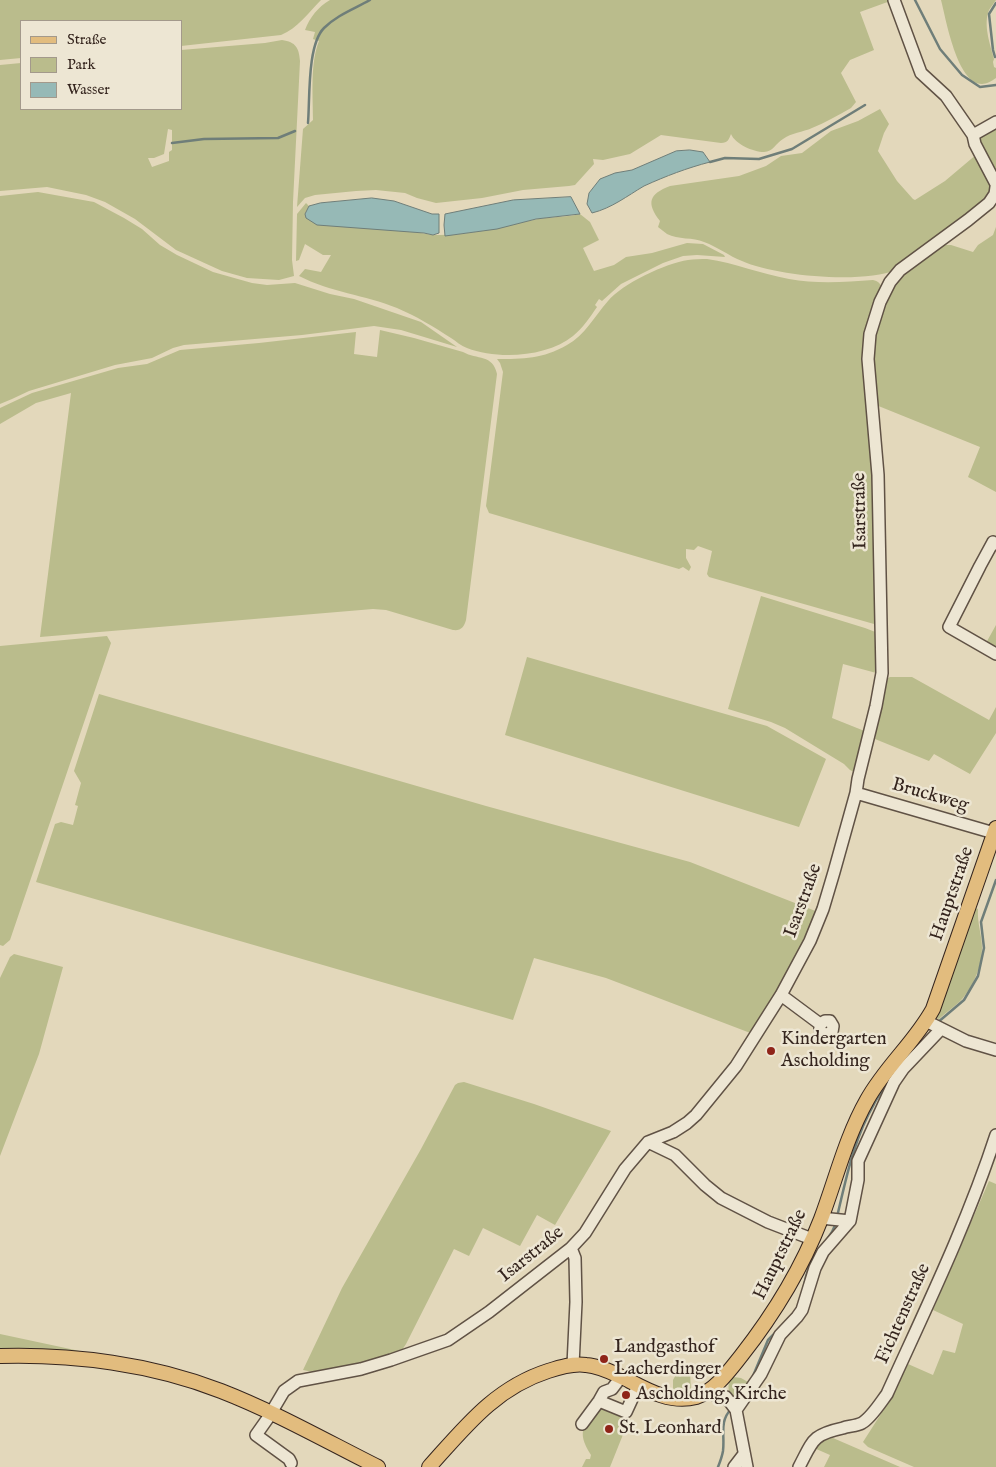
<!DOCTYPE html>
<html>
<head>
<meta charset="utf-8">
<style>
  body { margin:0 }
  #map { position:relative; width:996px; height:1467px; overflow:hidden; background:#e3d8bb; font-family:"IM FELL English",serif }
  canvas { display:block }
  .legend { position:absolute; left:20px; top:20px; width:162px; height:90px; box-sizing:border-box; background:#ede6d3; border:1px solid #a3998b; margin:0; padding:6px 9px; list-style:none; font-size:15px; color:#35251e }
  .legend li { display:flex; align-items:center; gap:10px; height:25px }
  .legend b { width:25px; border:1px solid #a3998b }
</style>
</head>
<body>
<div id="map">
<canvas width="996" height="1467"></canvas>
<ul class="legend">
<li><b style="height:6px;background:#e2bc7e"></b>Straße</li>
<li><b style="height:14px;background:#babc8c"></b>Park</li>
<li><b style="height:14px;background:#96b9b6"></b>Wasser</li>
</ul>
</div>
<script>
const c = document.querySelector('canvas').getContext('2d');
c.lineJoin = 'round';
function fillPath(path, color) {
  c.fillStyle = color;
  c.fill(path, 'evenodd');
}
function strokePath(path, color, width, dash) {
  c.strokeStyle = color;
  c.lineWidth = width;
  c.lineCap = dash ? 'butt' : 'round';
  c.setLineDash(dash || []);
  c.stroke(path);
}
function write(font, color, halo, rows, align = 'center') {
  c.font = font + ' "IM FELL English",serif';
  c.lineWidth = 5;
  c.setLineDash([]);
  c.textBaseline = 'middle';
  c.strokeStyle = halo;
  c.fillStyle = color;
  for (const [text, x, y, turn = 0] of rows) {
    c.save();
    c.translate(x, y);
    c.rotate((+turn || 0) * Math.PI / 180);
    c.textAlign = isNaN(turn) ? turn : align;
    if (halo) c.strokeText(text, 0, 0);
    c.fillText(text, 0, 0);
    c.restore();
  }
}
fillPath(new Path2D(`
  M0,0h321c-13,13 -23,28 -40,35l-100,11v-25h-160v37l-21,2z
  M330,0h563l-33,12 14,38 -24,10 -9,13 15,29 -5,6c-13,7 -26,15 -39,20 -9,4 -21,5 -29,11 -7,4 -10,13 -19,13 -11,0 -29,-8 -33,-18 -2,5 -3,9 -10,9l-60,-8 -31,19 -27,6 -10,-1 1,5 -19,21 -6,1 -46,4 -41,8 -46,5 -19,-5 -12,-5 -29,-3 -20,1 -41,4 -10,3 -8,9 6,-78 10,-9c0,-24 -3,-57 6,-79l-6,-2 2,-7 -10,-2c5,-13 13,-23 25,-30z
  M941,0h55c-2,3 -5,7 -7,10 -6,15 1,34 5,49l-1,3 1,5 2,1v10c-4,3 -10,6 -14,6 -25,0 -36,-65 -41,-84z
  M282,40c14,2 17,8 18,21l-7,141 -1,58 2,16 -15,4 -32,-2 -25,-7 -46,-21 -41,-31 -30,-17 -19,-7 -39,-8 -47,4v-126l21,-2v46h160v-59l84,-7zM168,129l4,1v20l-3,2v9l-17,6 -4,-9h6l10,-4z
  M880,109l9,15 -5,9 -6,18 19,30 16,18 2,1 30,-19 32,-27c9,17 19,27 9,45l-90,71c-34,14 -121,6 -154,-9 -13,-5 -24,-14 -38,-19 -11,-5 -26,-2 -37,-8 -3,-2 -6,-5 -9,-7l2,-6c-14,-18 -11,-27 10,-35l69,-10 27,-10 15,-10 21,-3 29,-22 27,-10z
  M996,127v49c-5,-9 -21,-32 -14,-41 3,-3 10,-6 14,-8z
  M38,192l56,10 30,16 18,11 18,16 17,10 36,17 39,11 15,2 28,-2 35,11 24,5 67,23 36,25 -56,-17 -27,-4 -72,9 -118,10 -11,3 -21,10 -37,7 -86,26 -17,8 -12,5v-208z
  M306,203l3,3 -4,8 128,21c34,1 67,-8 100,-15 16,-4 32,-2 47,-6l10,8 9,18 -16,8 11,23 20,-6 12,-8 26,-4 35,-10 16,1 21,11 1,2 -28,-2 -14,1 -20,7 -42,21 -19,17 -3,-2 -4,6 2,2c-7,10 -14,21 -24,29 -26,21 -75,24 -106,12 -6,-2 -11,-7 -16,-10 -17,-11 -35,-22 -54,-30 -32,-13 -67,-16 -98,-32l6,-7 16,3 10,-17h-8l-18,-11 -6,16 -3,1 1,-47z
  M996,227v265l-28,-15 12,-30 -104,-42 -5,-47 1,-24 10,-32 19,-28 41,-29h9l22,7 5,-7 15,-10z
  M707,259c28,4 54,15 82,20 27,5 57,3 84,1 5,1 7,3 9,8l-10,26 -2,92 6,152v65l-2,1 -165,-47 -2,-3 5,-23 -14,-5 -4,4 -8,-1v9l5,9 -2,4 -6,-4 -4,2 -190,-56 -3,-7 17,-134 -3,-9 -3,-4c26,0 46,0 70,-14 18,-10 27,-28 41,-44 14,-17 58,-38 80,-41 6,-1 13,-1 19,-1z
  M380,330l34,8 49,14c14,8 30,2 34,22l-31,246c-2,7 -5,11 -13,10l-67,-20 -13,-1 -333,28 31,-244 -35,10 -36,21v-16l32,-15 86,-25 29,-4 33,-14 79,-7 97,-11 -2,22 23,3z
  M761,596l104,32 13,5 2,41 -37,-10 -11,54 35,14 -13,40 -4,-2 -6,-6 -59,-36 -14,-6 -43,-13z
  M996,625v24l-10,-6z
  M107,636l4,7 -101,297 -7,6 -3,-1v-299z
  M527,657l240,69 59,33 -27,68 -294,-92z
  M890,677h22l77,43 7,-13v26l-26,41 -36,-20 -5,7 -54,-22 9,-59z
  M99,694l387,112 204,56 128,50 -16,36 -49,86 -147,-56 -72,-20 -21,62 -477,-138 19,-58 6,-2 12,3 5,-19 -3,-1 6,-22 -7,-12z
  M973,907l5,2c-1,14 4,26 4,39 0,18 -8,36 -19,50 -7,8 -17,14 -24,21l-4,-1z
  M14,954l49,13 -24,87 -39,102v-178l10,-21z
  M464,1082l70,22 77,27 -56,94 -18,-10 -17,31 -37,-18 -14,28 -15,-7 -48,95 -6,9 -11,5 -71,15 -15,-3 39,-82 79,-139 34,-64 3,-2z
  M989,1181l7,3v283h-82l-46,-20 -5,-5 30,-47 15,-31 25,11 10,-25 12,3 8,-29 -30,-14z
  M0,1334l89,19 -64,-5 -25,1z
  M679,1369l11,1 1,23 -15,1 -3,-4v-10z
  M733,1377l8,1 7,4 -13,19c-6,-6 -10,-17 -2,-24z
  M599,1404l25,10v18l-14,35h-28l4,-8h4l1,-4c-16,-25 -6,-30 8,-51z
  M833,1438l67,29h-76l6,-12 -16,-7 7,-8z`), '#babc8c');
const water = new Path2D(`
  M690,150l13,2 7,10c-23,6 -44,14 -66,24 -17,10 -32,22 -52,27l-5,-9 2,-11 11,-14 15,-6 17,-3 44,-19z
  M571,197l9,17 -44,5 -39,10 -52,7 -1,-11 1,-11 68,-14z
  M372,198l22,3 38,13h7v19l-6,2 -9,-2 -107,-8 -11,-7 -1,-4 4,-8 11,-3z`);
fillPath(water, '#96b9b6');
strokePath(water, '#6f7e79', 1);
strokePath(new Path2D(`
  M915,0l25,49 22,26 18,12 16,-2
  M995,57l-2,-7 -4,-36 7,-11
  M308,123c2,-24 -1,-78 16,-95 13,-13 30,-19 46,-28
  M172,143l32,-4 74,-1 17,-7
  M710,162l15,-4 34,1 33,-10 73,-44
  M937,1023l27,-23 14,-24 6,-28 -3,-26 15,-42
  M837,1217c9,-38 17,-79 37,-113 4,-8 10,-16 15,-23
  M828,1238l4,-6 4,-9
  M804,1286c2,-12 5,-22 12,-32
  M753,1376l15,-36 8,-8
  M718,1467c2,-5 4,-10 5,-16 2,-16 -4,-29 8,-42`), '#6f7e79', 2.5);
const minor = new Path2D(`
  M894,0l27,73 25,23 27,39 2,9 21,40
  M973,135l23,-13
  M996,544l-3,-2 -13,24 -31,61 47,27
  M856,793l138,40
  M781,995l39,29v5l2,4 5,1 5,-2 1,-6 -3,-5h-5l-5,3
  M926,1021l40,20 30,9
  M648,1142l27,13 30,30 16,13 47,24 44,17
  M821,1218l29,3
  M571,1248l4,10 1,44 -3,63
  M707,1391c6,5 12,5 19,6l10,13 11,57
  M599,1401l27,11 12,-26
  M736,1410l25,-36 19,-39 17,-18 5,-7 13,-42 8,-16 27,-31 8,-41v-19l36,-79 9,-13 38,-40
  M582,1424l17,-23 5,-9 8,-3 9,-12
  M291,1463l-2,-4 -33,-24 12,-17 16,-27 14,-10 63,-12 30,-9 57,-20 41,-28 82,-64 14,-15 40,-64 23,-27 25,-10 14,-9 9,-8 40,-49 45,-71 29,-54 13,-32 11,-37 22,-79 2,-14 18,-73 6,-33 -4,-198 -10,-116 2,-25 10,-32 10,-20 10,-12 68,-50 21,-17 6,-9 1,-7
  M734,1467l10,-13
  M799,1467c14,-26 12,-32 44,-39 5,-2 14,-2 19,-5 9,-5 19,-21 25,-29 39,-86 80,-170 109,-259`);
const major = new Path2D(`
  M0,1356c73,-2 152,8 221,35 54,21 105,50 157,76
  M429,1467c36,-40 66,-79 119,-96 12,-4 25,-8 38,-6 14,1 27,8 40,14 21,11 45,25 70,18 19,-6 33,-26 45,-41 33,-42 61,-88 80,-137 15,-40 25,-82 46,-119 18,-33 48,-58 66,-91l63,-181`);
strokePath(minor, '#605245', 14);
strokePath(major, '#35251e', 16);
strokePath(minor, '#ede6d3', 11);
strokePath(major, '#e2bc7e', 14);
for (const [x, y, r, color] of [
  [771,1051,5,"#8f2418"],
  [604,1359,5,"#8f2418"],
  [626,1395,5,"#8f2418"],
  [609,1429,5,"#8f2418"]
]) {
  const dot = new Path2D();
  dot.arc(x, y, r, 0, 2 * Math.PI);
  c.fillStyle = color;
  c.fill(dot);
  strokePath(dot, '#ede6d3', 2);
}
write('19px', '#35251e', '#ede6d3', [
  ["Isarstraße",861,511,-91],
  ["Bruckweg",930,796,16],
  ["Hauptstraße",953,894,-71],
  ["Isarstraße",804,901,-70],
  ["Isarstraße",532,1255,-39],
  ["Hauptstraße",781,1255,-64],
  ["Fichtenstraße",904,1314,-66]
]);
write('19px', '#35251e', '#ede6d3', [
  ["Kindergarten",781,1040],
  ["Ascholding",781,1062],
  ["Landgasthof",614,1348],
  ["Lacherdinger",614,1370],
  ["Ascholding, Kirche",636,1395],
  ["St. Leonhard",619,1429]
], 'left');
</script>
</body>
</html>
